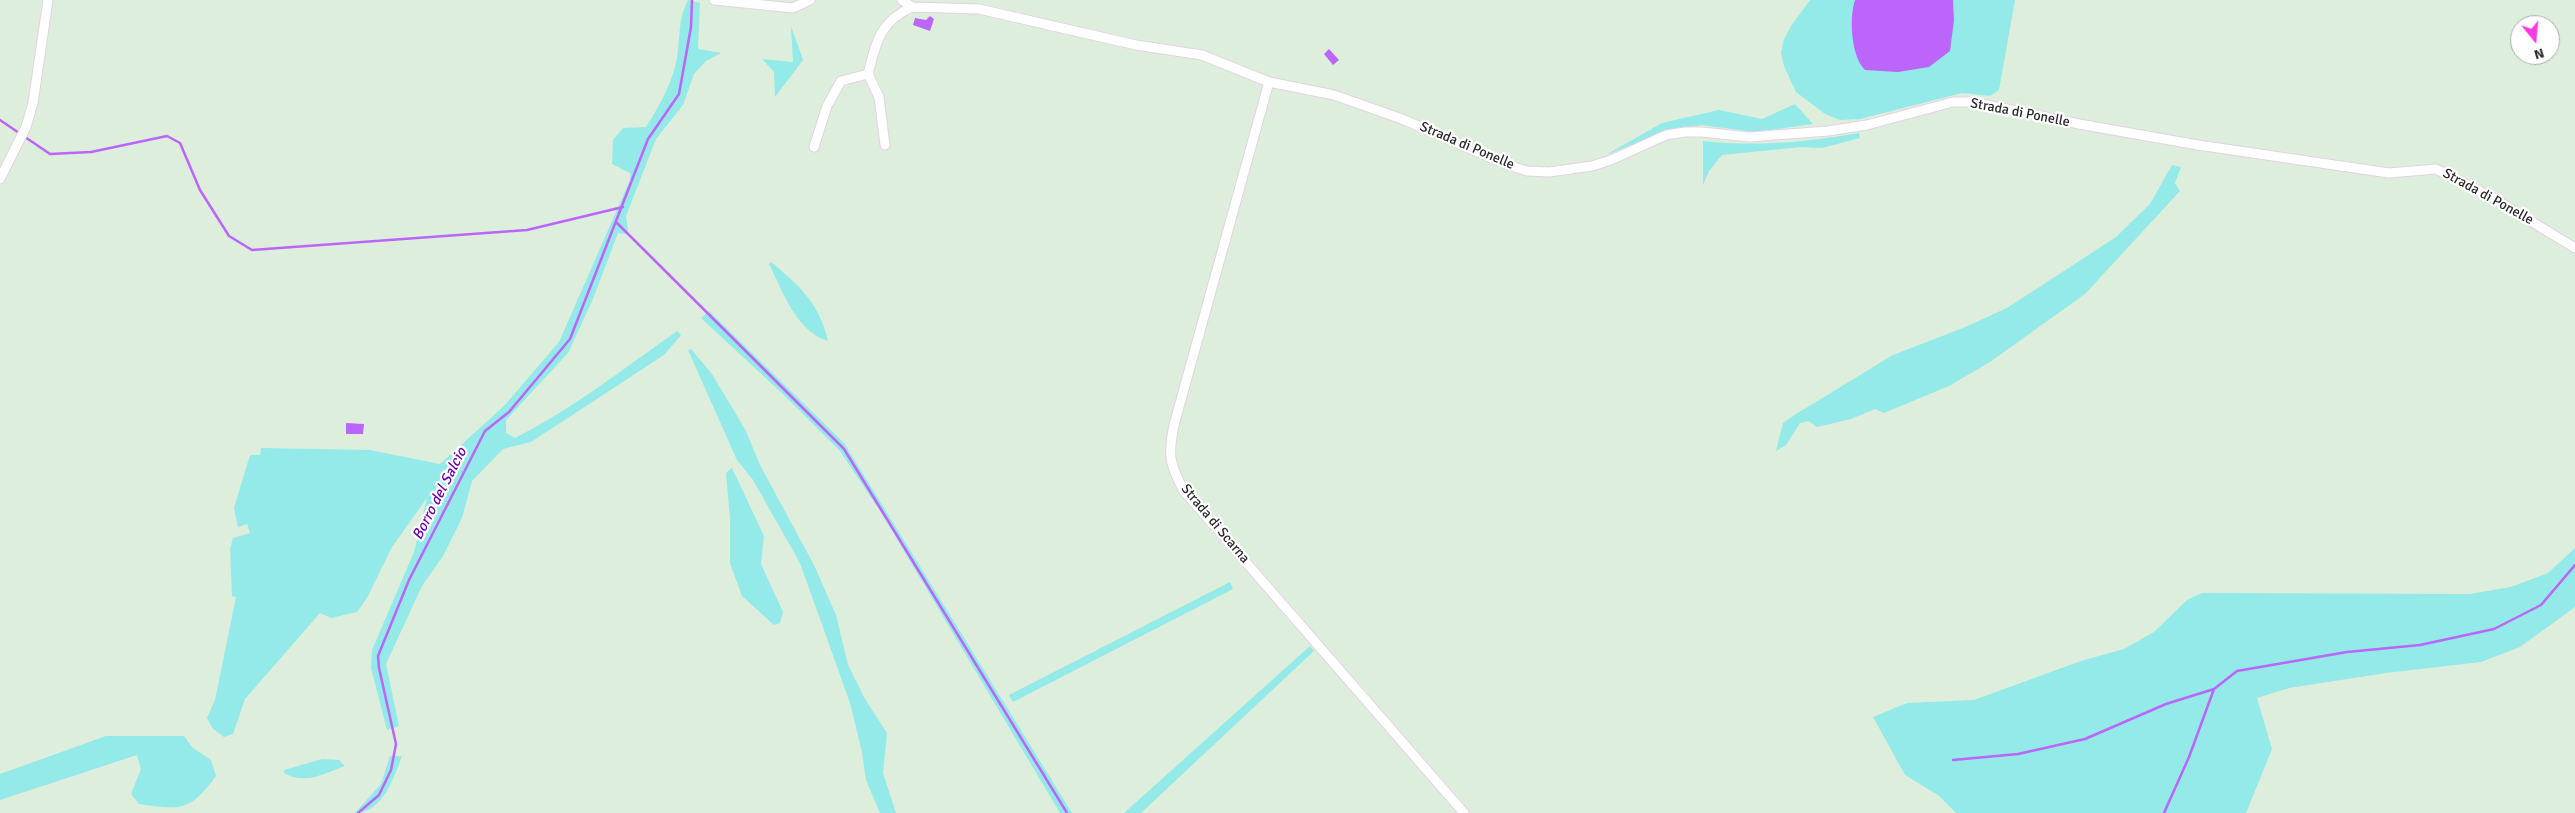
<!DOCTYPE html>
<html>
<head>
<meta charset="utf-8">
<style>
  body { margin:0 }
  #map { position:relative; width:2575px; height:813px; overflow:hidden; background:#deeedc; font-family:Signika,sans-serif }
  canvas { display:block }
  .north { position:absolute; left:2510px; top:15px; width:50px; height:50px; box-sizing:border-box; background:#fff; border:1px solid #aaa; border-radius:50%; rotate:163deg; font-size:14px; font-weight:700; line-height:20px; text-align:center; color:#2b2b2b }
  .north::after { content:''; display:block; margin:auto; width:18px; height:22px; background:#ff38e6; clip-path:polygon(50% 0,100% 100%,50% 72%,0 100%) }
</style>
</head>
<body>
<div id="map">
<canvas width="2575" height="813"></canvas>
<div class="north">N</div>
</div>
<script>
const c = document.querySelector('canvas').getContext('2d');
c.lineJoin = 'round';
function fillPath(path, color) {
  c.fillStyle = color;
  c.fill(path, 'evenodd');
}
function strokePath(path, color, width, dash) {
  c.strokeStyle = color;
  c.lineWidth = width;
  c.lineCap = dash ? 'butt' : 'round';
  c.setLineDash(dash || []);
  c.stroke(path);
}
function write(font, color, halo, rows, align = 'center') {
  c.font = font + ' Signika,sans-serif';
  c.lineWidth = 4.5;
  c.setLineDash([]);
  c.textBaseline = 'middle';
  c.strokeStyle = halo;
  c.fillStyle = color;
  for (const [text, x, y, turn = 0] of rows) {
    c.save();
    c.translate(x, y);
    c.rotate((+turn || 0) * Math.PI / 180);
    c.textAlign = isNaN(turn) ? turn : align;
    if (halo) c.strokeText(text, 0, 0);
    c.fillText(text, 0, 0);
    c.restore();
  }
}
fillPath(new Path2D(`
  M688,0l12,3 -2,46 23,4 -15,8 -12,13 -11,31 -27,34 -30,77 2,15 -3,3 -7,-1 -25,66 -25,54 -62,67v13l9,5c59,-30 108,-69 162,-107l4,4 -17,20 -133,87 -28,7 -31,32 -10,37 -19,38 -21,30 -36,78 13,62 -12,4 -16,-62 1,-18 42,-98 13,-54 -35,49 -25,51 -10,14 -26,6 -11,-5 -75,86 -12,35 -9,3 -11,-8 -6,-11 8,-18 21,-103 -4,-1 -2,-47 3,-11 17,-5 -3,-9 -9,3 -4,-19 16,-53h10l1,-7 109,2 70,14 64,-58 55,-64 71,-162v-7l-18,-9 1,-24 10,-12 23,-1c14,-22 26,-43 31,-69 3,-19 1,-40 11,-58z
  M1810,0h45l-2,18 2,28 99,-26 -1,-20h62l-16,90 -9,6 -28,-3 -102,26 -20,1 -15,-6 -29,-22 -12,-26 -3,-13 3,-14 7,-13z
  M791,26l12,34 -28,37 -1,-25 -12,-13 31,3z
  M1795,104l18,20 -58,8 -53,-7 -34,5 -62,25 56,-32 57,-13 43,9z
  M1859,133l1,5 -38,10 -21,-1 -79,8 -13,16 -6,14v-44c52,6 105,1 156,-8z
  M2172,165l9,2 -6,16 5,8 -95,103 -95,68 -41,24 -65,27 -9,-4 -24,10 -34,8 -8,-6 -9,2 -14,22 -10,6 7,-28 13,-9 97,-59 70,-27 44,-20 109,-71 34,-33z
  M771,262c28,23 49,42 57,79 -32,-10 -45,-49 -59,-77z
  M709,311l135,132 228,370h-12l-178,-299 -42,-63 -55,-55 -84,-78z
  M691,349l21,25 33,55 15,36 54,100 22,50 12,50 17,34 22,34 -4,40 13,40h-16l-14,-33 -4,-28 -12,-49 -50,-140 -47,-83 -16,-20 -49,-110z
  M732,468l32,68 -3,28 22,48 -3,11 -6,2 -32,-29 -12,-33v-45l-4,-45z
  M2575,548v59l-55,40 -39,15 -95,11 -97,15 -32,10 15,51 -26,64h-290l-18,-18 -33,-20 -32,-58 34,-14 67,-3 107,-39 43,-12 30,-17 33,-32 15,-7 268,1 41,-7 37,-14z
  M1230,582l3,7 -220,113 -4,-7z
  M1310,646l4,5 -173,162h-17z
  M106,736h78l9,12 18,12 5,16c-27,36 -34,34 -77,28l-8,-10 10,-25 -4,-14 -137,45v-26z
  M390,756h12c-8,21 -19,57 -47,57l26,-29z
  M322,759l17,1 6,6c-22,8 -40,19 -61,7v-3z`), '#93eae8');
fillPath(new Path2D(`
  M1855,0h98l1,20 -4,31 -21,16 -31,5 -33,-2c-14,-14 -16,-52 -10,-70z
  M930,16l4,3 -4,12 -17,-6 2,-7 11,2z
  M1329,49l10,11 -6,5 -9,-11z
  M346,423l18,1 -1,10h-17z`), '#bb65fa');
strokePath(new Path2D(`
  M0,120l50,34 41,-2 76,-16 13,7 20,47 29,46 23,14 275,-20 96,-23
  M617,223l227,226 223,364
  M1953,760l65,-6 67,-15 81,-35 48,-15
  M358,813l21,-18 12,-25 5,-26 -17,-76 -1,-12 31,-76 76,-149 24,-19 61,-73 78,-200 31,-45 12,-67 1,-27
  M2164,813l25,-56 25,-68 23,-18 110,-19 73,-7 74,-16 47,-24 34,-40`), '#bb65fa', 2.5);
const minor = new Path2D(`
  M714,0l79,8 17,-8
  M902,0l10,7 67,2 157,36 66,10 67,27 65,13 68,24 106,46 19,6 22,1 43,-6 19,-6 55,-25 19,-3h17l47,5 79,-6 39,-6 86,-23h19l107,22 119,21 191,28 47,-4 57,29 82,50
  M868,74l11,23 6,48
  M1269,82l-95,343c-6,29 -5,39 10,66l280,322
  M814,147l13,-41 14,-25 27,-7c8,-31 11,-52 44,-67
  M0,179l26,-52 7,-24 15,-103`);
strokePath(minor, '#e5d1e3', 11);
strokePath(minor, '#fff', 9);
write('14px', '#2b2b2b', '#fff', [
  ["Strada di Ponelle",2020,113,11],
  ["Strada di Ponelle",1467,146,23],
  ["Strada di Ponelle",2488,197,29],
  ["Strada di Scarna",1215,524,50]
]);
write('italic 15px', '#7000aa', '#fff', [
  ["Borro del Salcio",440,494,-63]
]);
</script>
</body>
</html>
